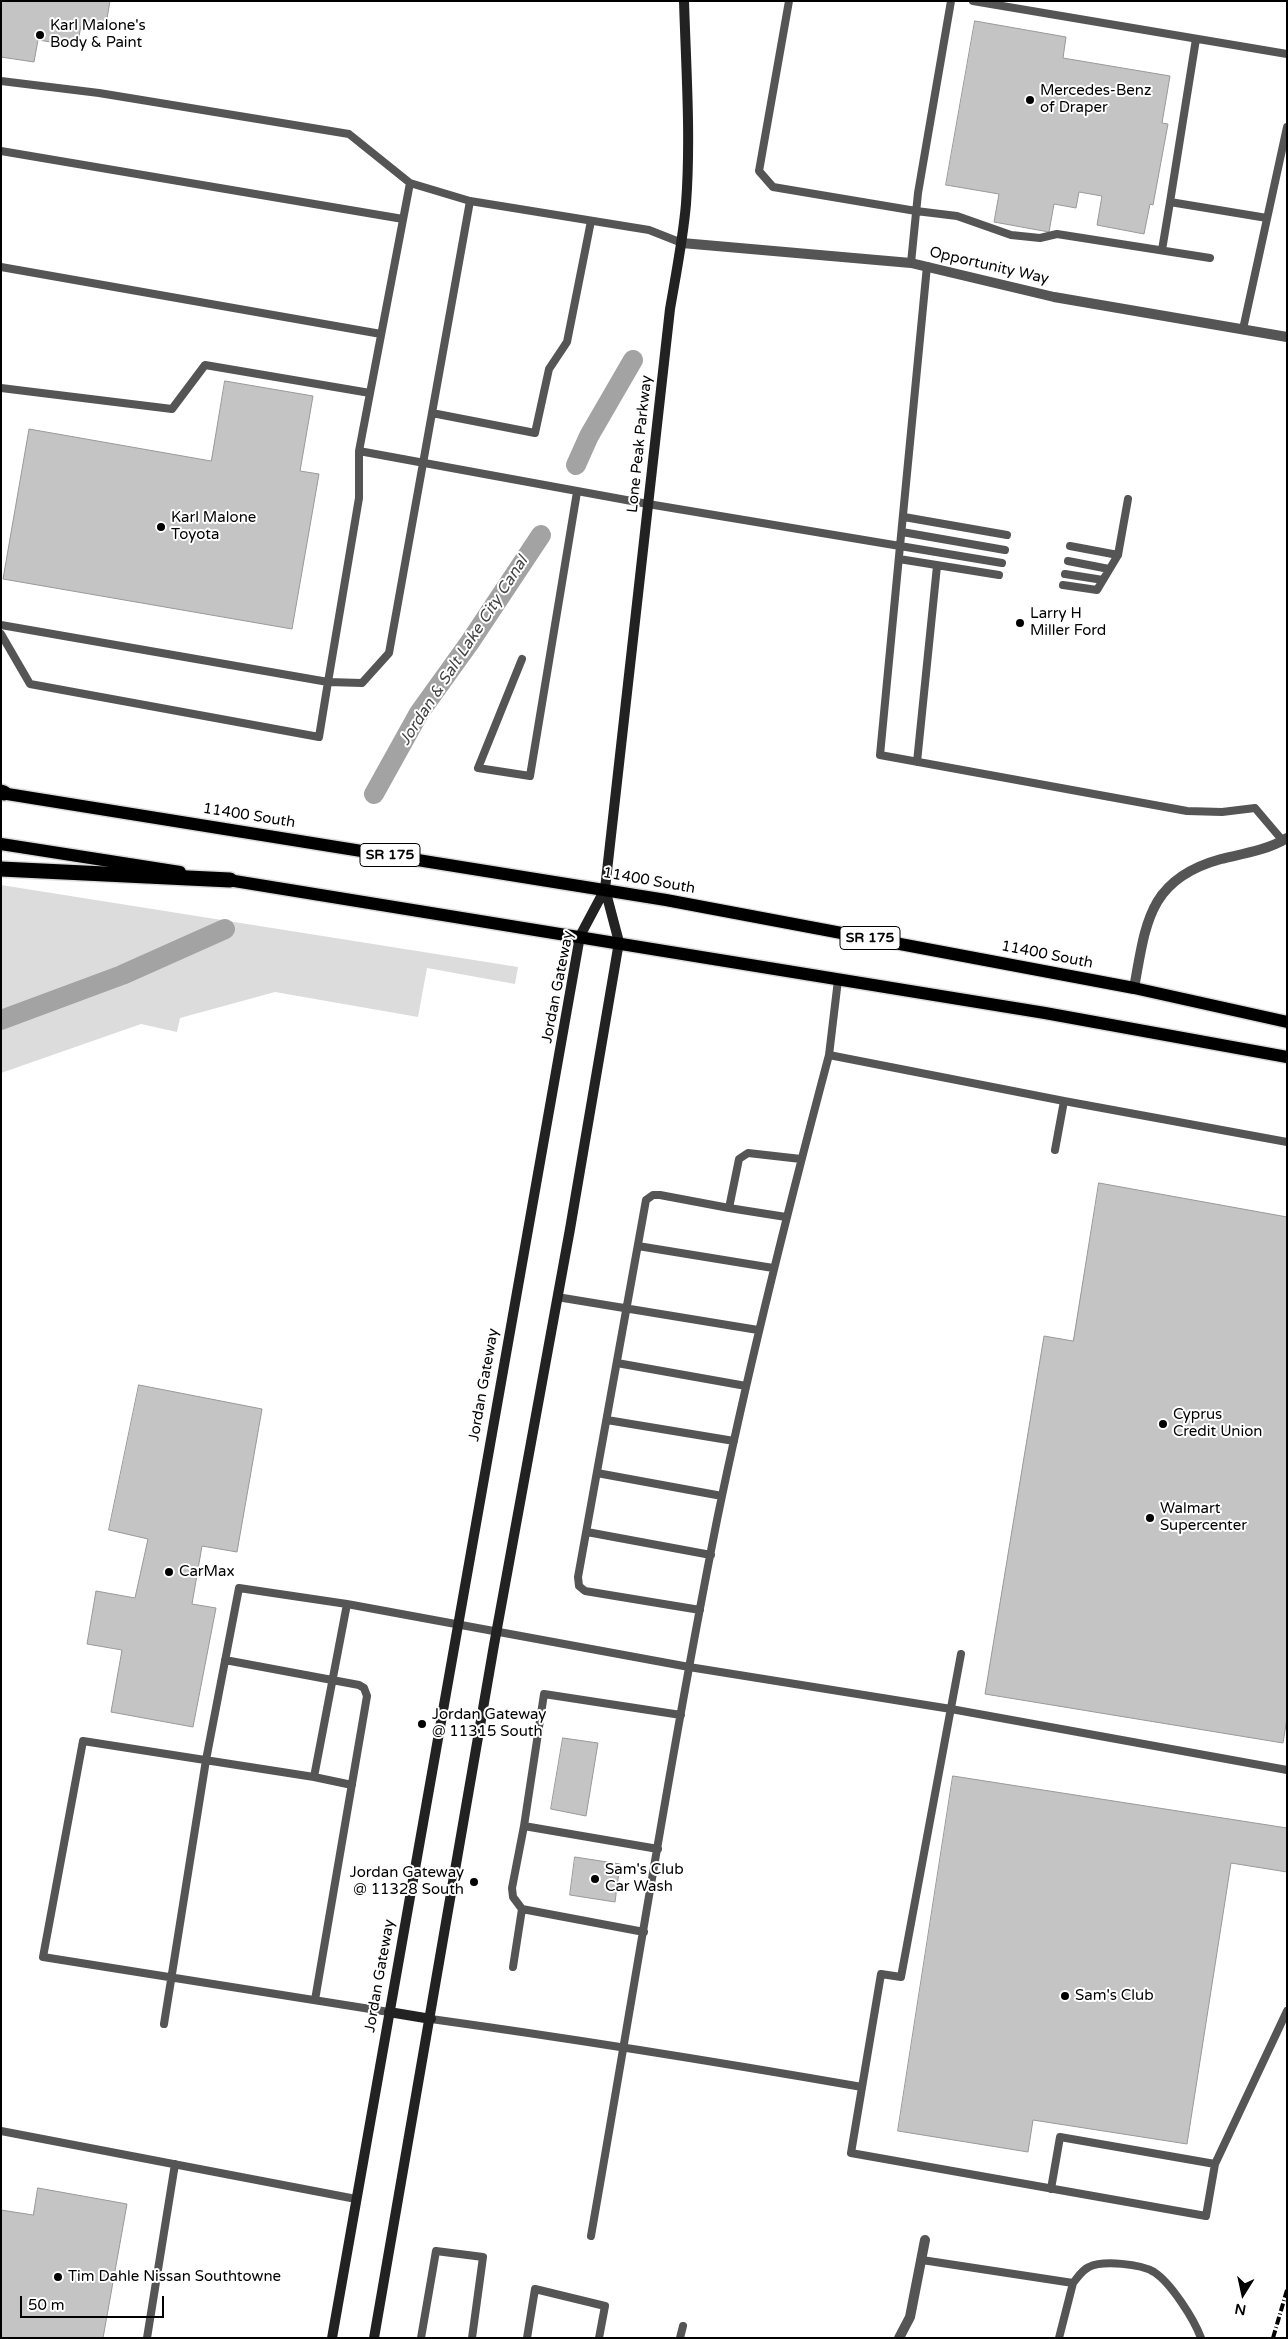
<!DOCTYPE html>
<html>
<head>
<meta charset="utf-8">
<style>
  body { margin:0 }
  #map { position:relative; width:1288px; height:2339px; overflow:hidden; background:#fff; font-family:"Varela Round",sans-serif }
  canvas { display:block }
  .frame { position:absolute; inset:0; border:2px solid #000; pointer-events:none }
  .north { position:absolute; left:1218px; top:2269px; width:50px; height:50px; -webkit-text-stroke:4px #fff; paint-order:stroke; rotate:190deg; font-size:14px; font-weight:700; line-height:20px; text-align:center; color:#000 }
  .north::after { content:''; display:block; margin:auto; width:18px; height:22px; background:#000; clip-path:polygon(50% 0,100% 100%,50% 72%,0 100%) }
  .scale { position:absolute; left:20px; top:2296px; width:144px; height:22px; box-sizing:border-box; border:2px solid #000; border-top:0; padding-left:6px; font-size:15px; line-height:18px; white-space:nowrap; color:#000; -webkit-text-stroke:4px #fff; paint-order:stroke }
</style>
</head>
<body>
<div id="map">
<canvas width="1288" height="2339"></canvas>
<div class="frame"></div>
<div class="north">N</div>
<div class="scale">50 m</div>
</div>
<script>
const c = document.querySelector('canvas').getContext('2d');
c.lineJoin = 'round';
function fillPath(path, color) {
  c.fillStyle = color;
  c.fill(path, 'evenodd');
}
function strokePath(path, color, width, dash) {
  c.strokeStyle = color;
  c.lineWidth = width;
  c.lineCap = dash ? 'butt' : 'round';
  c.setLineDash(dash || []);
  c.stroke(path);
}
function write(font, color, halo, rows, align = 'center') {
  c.font = font + ' "Varela Round",sans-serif';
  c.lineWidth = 4;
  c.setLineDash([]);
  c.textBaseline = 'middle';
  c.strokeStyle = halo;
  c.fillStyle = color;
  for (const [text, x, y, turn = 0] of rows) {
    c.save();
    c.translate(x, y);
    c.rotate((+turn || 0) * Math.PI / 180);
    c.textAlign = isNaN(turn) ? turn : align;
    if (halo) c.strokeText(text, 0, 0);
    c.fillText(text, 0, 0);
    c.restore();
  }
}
fillPath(new Path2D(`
  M1,885l517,82 -3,17 -88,-16 -9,49 -143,-25 -95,26 -3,14 -36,-8 -140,49z`), '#dcdcdc');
strokePath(new Path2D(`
  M576,465l13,-29 44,-76
  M374,794l45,-81 51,-71 71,-107
  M1,1020l121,-45 103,-46`), '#a3a3a3', 20);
const building = new Path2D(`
  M1,1h109l-5,29 -24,-4 -4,20 -39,-6 -4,22 -33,-5z
  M975,21l91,16 -3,21 107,18 -8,47 6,1 -15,81 -3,-1 -6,30 -47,-9 5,-29 -23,-4 -3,16 -22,-4 -5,28 -55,-10 5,-28 -53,-9z
  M225,381l88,15 -13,75 19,3 -27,155 -289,-50 26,-150 182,32z
  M1099,1183l188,34v501l-4,25 -298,-49 59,-358 29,5z
  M139,1385l123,24 -25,143 -35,-6 -10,58 24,4 -23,119 -82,-15 11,-62 -35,-6 9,-53 39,7 13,-59 -39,-9z
  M563,1738l35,5 -12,73 -35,-7z
  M953,1776l334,52v44l-56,-9 -44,281 -154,-24 -5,32 -130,-21z
  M575,1857l45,7 -5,38 -45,-7z
  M38,2188l89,16 -24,134h-102v-128l32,5z`);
fillPath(building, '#c4c4c4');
strokePath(building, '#999', 1);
const primary = new Path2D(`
  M1,793l665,107 468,88 153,34
  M1,844l179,28
  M222,879l823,134 242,44`);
const motorway = new Path2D(`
  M1,792l3,1
  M1,869l229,11`);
strokePath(primary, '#dbdbdb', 15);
strokePath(motorway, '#dbdbdb', 18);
strokePath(new Path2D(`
  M789,1l-30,170 14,16 143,24 41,5 54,19 29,3 17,-4 153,24
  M973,1l314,53
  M1,81l98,12 250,41 61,49 60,18 -81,452 -27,30 -34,-1 -9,55 -289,-53 -29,-50
  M1,151l402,68
  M410,183l-51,268 289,53 252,42 -20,209 307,56 35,1 33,-4 28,33
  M470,201l179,29 33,13
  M1170,202l26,-163
  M1162,250l8,-48 97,16
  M911,263l7,-70 33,-192
  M927,266l-27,280 102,17
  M1,267l380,67
  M1243,329l44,-202
  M1,388l171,21 33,-44 165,28
  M432,413l103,20 14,-64 18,-27 24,-121
  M904,517l103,18
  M902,532l103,18
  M1070,546l48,9 10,-56
  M899,559l100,16
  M1068,561l41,8
  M1065,574l38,6
  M1063,585l34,5 21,-35
  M1,625l327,57 31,-184v-47
  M522,659l-44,109 52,8 47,-284
  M917,762l20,-196
  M838,980l-9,75 235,46 -9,49
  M1064,1101l223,41
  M786,1217l-57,-9 10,-49 9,-6 53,6
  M638,1246l135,22
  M557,1297l201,33
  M617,1363l129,23
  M607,1420l127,21
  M597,1473l125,23
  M587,1532l124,23
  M347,1604l-33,173 -231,-36 -40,216 346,55
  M700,1610l-115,-19 -6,-5 -1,-9 68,-377 7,-5h7l69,13
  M961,1654l-60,323 -20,-3 -30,179 355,63 9,-52 72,-153
  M225,1660l134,25 5,3 3,8 -52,304
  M314,1777l38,8
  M658,1849l-134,-23 20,-132 137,21
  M522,1909l-9,-12 -1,-9 12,-62
  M513,1967l9,-58 122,23
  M431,2019c144,20 287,43 431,68
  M164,2024l42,-264 33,-172 108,16 342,63 262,42 336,61
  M1,2131l355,68
  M1051,2189l9,-52 155,27
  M591,2236c42,-239 79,-478 126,-716 32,-156 71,-311 112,-465
  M922,2260l151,23c5,-6 9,-13 16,-16 14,-7 52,-3 65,5 17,11 40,47 47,66
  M147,2338l28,-174
  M421,2338l15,-87 47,6 -11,81
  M527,2338l8,-49 70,17 -6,32
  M680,2338l3,-12
  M1059,2338l14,-55`), '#555', 8);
strokePath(new Path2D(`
  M682,243l229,20 143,34 233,40
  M1134,988c12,-65 14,-109 87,-129 21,-5 47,-9 66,-21
  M899,2338l11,-21 15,-77`), '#555', 10);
strokePath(new Path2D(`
  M389,2012l42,7
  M332,2338l248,-1402 25,-47
  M374,2338l120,-693 76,-416 49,-287 -14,-53 65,-580c6,-35 13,-70 16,-105 5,-67 0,-136 -2,-203`), '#222', 10);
strokePath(primary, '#000', 12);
strokePath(motorway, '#000', 15);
strokePath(new Path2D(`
  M1273,2338l14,-48`), '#000', 4, [8, 2.5, 1, 2.5]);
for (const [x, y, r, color] of [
  [40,35,5,"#000"],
  [1030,100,5,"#000"],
  [161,527,5,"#000"],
  [1020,623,5,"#000"],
  [1163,1424,5,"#000"],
  [1150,1518,5,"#000"],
  [169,1572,5,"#000"],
  [422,1724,5,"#000"],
  [595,1879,5,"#000"],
  [474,1882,5,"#000"],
  [1065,1996,5,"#000"],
  [58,2277,5,"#000"]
]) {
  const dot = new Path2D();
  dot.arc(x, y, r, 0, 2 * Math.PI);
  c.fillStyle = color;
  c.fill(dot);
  strokePath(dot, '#fff', 2);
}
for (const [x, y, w] of [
  [390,855,60],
  [870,938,60]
]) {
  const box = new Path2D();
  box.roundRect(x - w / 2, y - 11.5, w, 23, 4);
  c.fillStyle = '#fff';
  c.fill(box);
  strokePath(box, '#000', 1);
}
write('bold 14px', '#000', null, [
  ["SR 175",390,855],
  ["SR 175",870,938]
]);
write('15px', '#000', '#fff', [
  ["Karl Malone's",50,26],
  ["Body & Paint",50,43],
  ["Mercedes-Benz",1040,91],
  ["of Draper",1040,108],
  ["Karl Malone",171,518],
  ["Toyota",171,535],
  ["Larry H",1030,614],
  ["Miller Ford",1030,631],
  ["Cyprus",1173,1415],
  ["Credit Union",1173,1432],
  ["Walmart",1160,1509],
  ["Supercenter",1160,1526],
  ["CarMax",179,1572],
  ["Jordan Gateway",432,1715],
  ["@ 11315 South",432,1732],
  ["Sam's Club",605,1870],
  ["Car Wash",605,1887],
  ["Jordan Gateway",464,1873,"right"],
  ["@ 11328 South",464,1890,"right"],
  ["Sam's Club",1075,1996],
  ["Tim Dahle Nissan Southtowne",68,2277]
], 'left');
write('15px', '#000', '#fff', [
  ["Opportunity Way",989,266,13],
  ["Lone Peak Parkway",640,444,-84],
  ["11400 South",249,816,9],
  ["11400 South",649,881,10],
  ["11400 South",1047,955,11],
  ["Jordan Gateway",558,987,-79],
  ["Jordan Gateway",484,1385,-80],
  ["Jordan Gateway",380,1976,-80]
]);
write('italic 16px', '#444', '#fff', [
  ["Jordan & Salt Lake City Canal",464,651,-57]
]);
</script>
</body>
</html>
